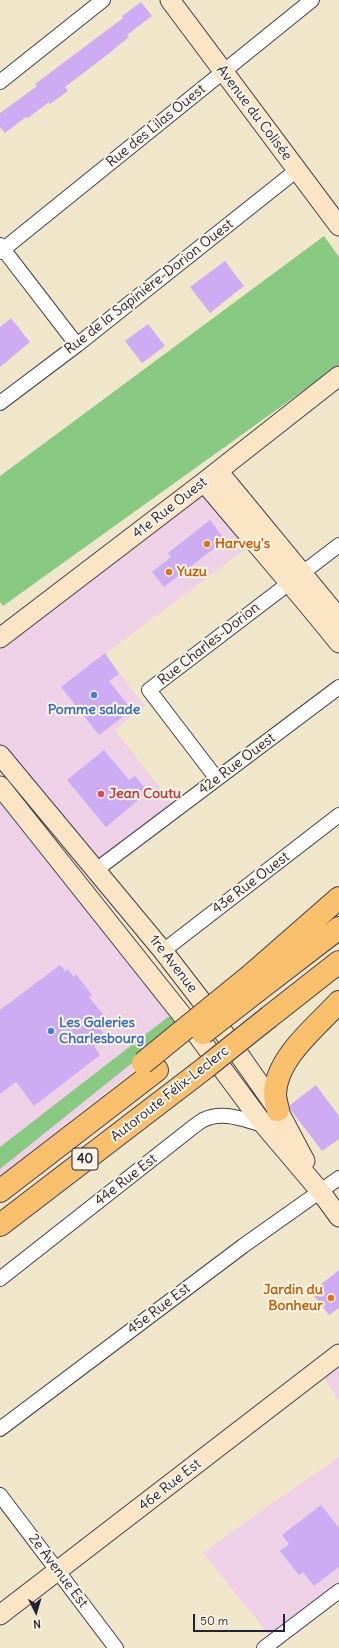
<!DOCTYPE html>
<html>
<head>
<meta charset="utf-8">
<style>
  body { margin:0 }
  #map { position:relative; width:339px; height:1648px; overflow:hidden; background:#f0e7ca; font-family:Delius,sans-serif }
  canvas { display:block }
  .north { position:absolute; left:16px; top:1592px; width:40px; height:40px; -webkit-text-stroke:3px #fcf5e5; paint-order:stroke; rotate:175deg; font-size:11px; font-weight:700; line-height:16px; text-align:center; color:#22223b }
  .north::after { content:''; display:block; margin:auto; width:14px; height:18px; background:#22223b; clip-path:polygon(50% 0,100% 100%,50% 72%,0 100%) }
  .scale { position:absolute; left:193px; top:1614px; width:92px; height:18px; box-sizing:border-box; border:2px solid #22223b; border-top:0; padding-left:5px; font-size:12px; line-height:14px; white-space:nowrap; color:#22223b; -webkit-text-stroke:3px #fcf5e5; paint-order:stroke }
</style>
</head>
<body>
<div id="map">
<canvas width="339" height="1648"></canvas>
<div class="north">N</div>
<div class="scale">50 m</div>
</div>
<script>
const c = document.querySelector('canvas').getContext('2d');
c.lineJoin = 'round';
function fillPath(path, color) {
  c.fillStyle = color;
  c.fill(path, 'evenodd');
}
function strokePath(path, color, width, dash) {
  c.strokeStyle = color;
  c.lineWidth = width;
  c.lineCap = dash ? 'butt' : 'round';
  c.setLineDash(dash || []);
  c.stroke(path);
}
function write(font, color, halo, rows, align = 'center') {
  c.font = font + ' Delius,sans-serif';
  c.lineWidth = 4;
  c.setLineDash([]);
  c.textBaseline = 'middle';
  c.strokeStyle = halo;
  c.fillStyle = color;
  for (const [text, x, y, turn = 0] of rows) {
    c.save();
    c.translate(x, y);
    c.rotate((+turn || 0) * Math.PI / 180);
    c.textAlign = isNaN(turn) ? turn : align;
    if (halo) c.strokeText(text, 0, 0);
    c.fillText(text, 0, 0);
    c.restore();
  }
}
fillPath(new Path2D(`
  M204,482l51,60 -150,112 40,52 -30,24 62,80 -81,60 -96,-115v-115z
  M0,786l186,234 -43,43 -143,113z
  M339,1354v47l-20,-32z
  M339,1457v134l-65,50 -71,-88 48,-35z`), '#eed0e7');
fillPath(new Path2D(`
  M324,236l15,21v108l-336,241 -3,-4v-126z
  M168,1017h3l7,9 -178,143v-22z`), '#88c981');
fillPath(new Path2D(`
  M141,2l11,14 -25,19 2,2 -22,18 -42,32 3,4 -18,13 -1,-2 -21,16 -2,-1 -21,16 -5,-6v-14l37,-27 -2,-2 88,-66 -1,-2z
  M225,261l19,25 -34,27 -20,-26z
  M11,318l19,24 -30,25v-40z
  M148,324l17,22 -23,17 -17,-22z
  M210,520l15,20 -61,47 -12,-15 19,-15 -3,-4z
  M105,653l14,21 -10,7 23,29 -33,25 -38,-48z
  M104,750l25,30 6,-4 13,16 -42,35 -39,-47z
  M60,965l5,6 3,-2 6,8 2,-3 16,21 -3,2 17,21 -9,7 9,12 -12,9 6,9 -66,51 -18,-24 -16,12v-84z
  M316,1085l23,31v23l-17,12 -32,-42v-4z
  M339,1270v38l-10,7 -18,-23z
  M321,1505l18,23v39l-25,19 -11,-14 -4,3 -19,-24 9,-7 -7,-9z`), '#ceacf4');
const street = new Path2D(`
  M0,82l103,-82
  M0,245l77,100
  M0,252l312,-252
  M0,403l77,-58 220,-175
  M217,779l-68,-89 190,-145
  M96,870l243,-183
  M163,951l176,-136
  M0,1279l188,-148c5,-4 10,-8 15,-11 20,-10 41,0 61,5
  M0,1429l243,-183 96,-68
  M0,1495l116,153
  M264,1648l75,-57`);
const secondary = new Path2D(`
  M170,0l169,226
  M218,471l121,147
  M204,482c45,54 91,106 135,161
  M0,638l204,-156 135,-106
  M0,755l163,196 37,48 78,111 27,51
  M0,786l186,234 78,105 56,66 19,26
  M0,1615l339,-261`);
const highway = new Path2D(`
  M251,975l88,-77
  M257,991l82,-63
  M269,1017l70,-55
  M278,1110c-1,-5 -3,-11 -3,-16 1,-36 41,-67 64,-92
  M0,1191l157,-121
  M0,1225l205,-157`);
strokePath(street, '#414050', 16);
strokePath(secondary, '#414050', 21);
strokePath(highway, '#414050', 24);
strokePath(street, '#fff', 14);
strokePath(secondary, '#fce5c4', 19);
strokePath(highway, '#f8bf6c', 22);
const highwayBridge = new Path2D(`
  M203,1033l54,-42
  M143,1063l108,-88
  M205,1068l64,-51`);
strokePath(highwayBridge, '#414050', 24, []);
strokePath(highwayBridge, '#f8bf6c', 22);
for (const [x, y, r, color] of [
  [207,544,4,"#e8710a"],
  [169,572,4,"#e8710a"],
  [94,695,4,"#3f7fe0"],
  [101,794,4,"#e0444e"],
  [51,1031,4,"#3f7fe0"],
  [331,1298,4,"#e8710a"]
]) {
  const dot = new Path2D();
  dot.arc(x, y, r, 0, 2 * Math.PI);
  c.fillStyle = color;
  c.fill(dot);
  strokePath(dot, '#fcf5e5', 1.5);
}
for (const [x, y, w] of [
  [85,1159,26]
]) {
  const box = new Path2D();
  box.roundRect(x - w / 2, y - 11, w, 22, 3);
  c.fillStyle = '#fcf5e5';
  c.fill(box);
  strokePath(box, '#22223b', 1);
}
write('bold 13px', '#22223b', null, [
  ["40",85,1159]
]);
write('14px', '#22223b', '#fcf5e5', [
  ["Avenue du Colisée",254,113,53],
  ["Rue des Lilas Ouest",156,126,-39],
  ["Rue de la Sapinière-Dorion Ouest",149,287,-38],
  ["41e Rue Ouest",170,508,-38],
  ["Rue Charles-Dorion",209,644,-38],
  ["42e Rue Ouest",237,764,-37],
  ["43e Rue Ouest",251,883,-37],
  ["1re Avenue",173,964,52],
  ["Autoroute Félix-Leclerc",170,1094,-38],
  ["44e Rue Est",126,1180,-38],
  ["45e Rue Est",159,1309,-37],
  ["46e Rue Est",170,1485,-38],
  ["2e Avenue Est",58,1571,53]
]);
write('bold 14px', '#c56008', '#fcf5e5', [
  ["Harvey's",215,544],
  ["Yuzu",177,572],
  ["Jardin du",323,1290,"right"],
  ["Bonheur",323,1306,"right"]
], 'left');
write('bold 14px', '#366cbe', '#fcf5e5', [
  ["Pomme salade",94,710],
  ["Les Galeries",59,1023,"left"],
  ["Charlesbourg",59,1039,"left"]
]);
write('bold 14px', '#be3a42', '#fcf5e5', [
  ["Jean Coutu",109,794]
], 'left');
</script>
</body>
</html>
